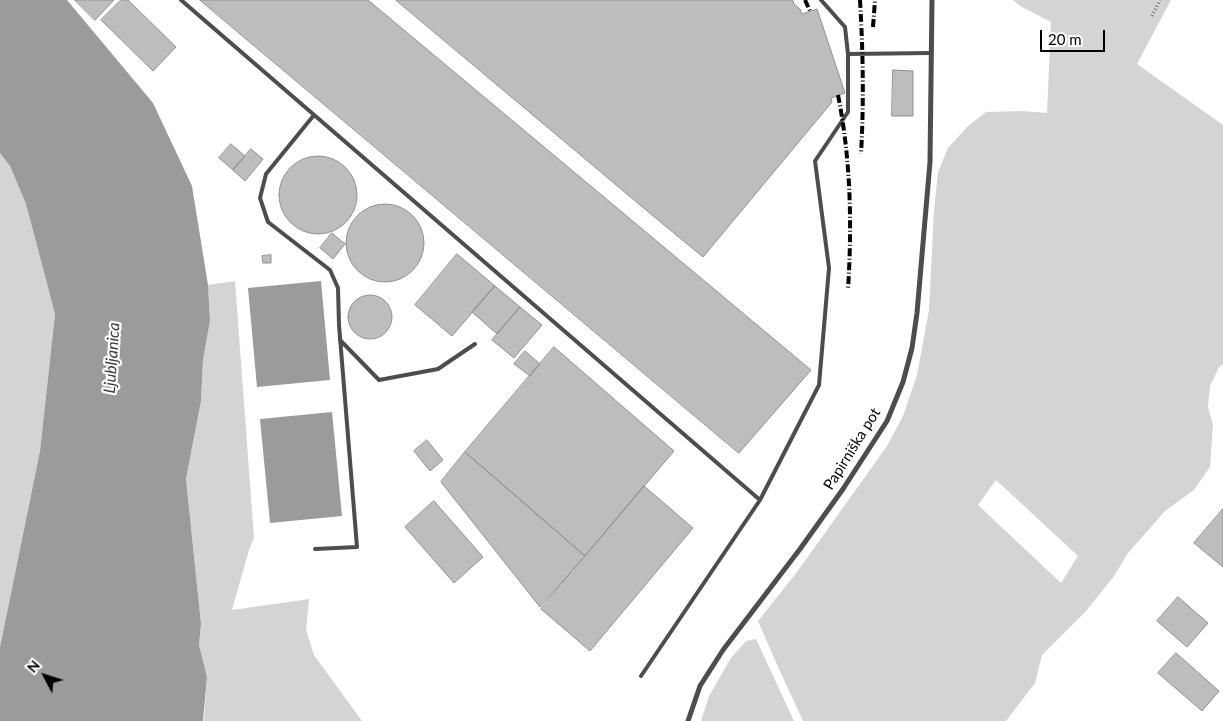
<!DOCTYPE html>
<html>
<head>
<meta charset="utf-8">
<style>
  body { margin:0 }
  #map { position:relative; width:1223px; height:721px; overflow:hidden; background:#fff; font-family:Lato,sans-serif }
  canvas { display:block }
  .north { position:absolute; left:20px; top:651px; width:50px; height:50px; -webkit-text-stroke:4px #fff; paint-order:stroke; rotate:310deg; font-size:14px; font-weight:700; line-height:20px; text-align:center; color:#000 }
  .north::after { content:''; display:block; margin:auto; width:18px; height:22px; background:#000; clip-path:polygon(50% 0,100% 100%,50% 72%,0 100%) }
  .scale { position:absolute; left:1040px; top:30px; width:65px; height:22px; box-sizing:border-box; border:2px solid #000; border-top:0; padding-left:6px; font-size:15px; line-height:18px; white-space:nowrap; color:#000; -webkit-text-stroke:4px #fff; paint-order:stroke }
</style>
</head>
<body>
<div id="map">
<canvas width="1223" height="721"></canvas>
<div class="north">N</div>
<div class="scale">20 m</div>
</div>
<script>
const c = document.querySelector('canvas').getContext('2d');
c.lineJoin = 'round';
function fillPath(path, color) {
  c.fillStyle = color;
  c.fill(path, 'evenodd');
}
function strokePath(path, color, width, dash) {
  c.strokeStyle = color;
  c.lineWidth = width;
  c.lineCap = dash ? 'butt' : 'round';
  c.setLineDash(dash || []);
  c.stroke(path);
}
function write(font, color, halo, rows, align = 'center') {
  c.font = font + ' Lato,sans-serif';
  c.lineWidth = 4.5;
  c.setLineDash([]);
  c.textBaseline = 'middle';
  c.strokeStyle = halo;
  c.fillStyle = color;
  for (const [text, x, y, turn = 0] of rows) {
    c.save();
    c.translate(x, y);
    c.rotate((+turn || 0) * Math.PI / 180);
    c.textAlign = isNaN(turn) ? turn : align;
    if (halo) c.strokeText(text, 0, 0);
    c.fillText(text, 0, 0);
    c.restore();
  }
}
fillPath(new Path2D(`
  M1013,0h158l-34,64 86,61v239l-4,3 -9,19 -2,21 5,18 -3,42 -16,23 -29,21 -37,42 -14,23 -28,35 -44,44 -7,28 -29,38h-203l-25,-54 -20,-46 39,-49 90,-126 16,-30 14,-41 12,-65 5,-99 4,-39 10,-24 19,-21 19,-15 36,-1 25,2 4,-91 -31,-16zM996,480l82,76 -17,27 -83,-78z
  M0,151l10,15 16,38 29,110 -15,137 -40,196z
  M235,281l19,257 -5,12 -17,60 77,-11 -3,31 8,25 48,66h-158l3,-44 -8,-32 2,-21 -15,-145 15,-78 2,-41 7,-39 -2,-36z
  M756,639l38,82h-93l8,-25 22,-38 15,-17z`), '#d4d4d4');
fillPath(new Path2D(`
  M0,0h67l86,103 39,83 16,99 2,36 -7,39 -2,41 -15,78 15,145 -2,21 8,32 -4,44h-203v-74l40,-196 15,-137 -29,-110 -16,-38 -10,-13z
  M321,281l9,99 -73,7 -9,-99z
  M332,412l10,104 -72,7 -10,-104z`), '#9b9b9b');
const building = new Path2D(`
  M75,0h39l-19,20z
  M121,0h7l48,47 -23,24 -52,-51z
  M200,0h168l443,370 -72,83z
  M396,0h396l2,2 -1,1 7,6 2,5 15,-5 28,84 -14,5 1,4 -129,155 -51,-42z
  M893,70l20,1v45h-21z
  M231,144l14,12 -12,14 -14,-12z
  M251,149l12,10 -18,22 -12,-11z
  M279 195a39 39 0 1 1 78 0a39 39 0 1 1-78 0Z
  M346 243a39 39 0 1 1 78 0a39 39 0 1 1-78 0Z
  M332,233l13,11 -12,15 -13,-11z
  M457,254l38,32 -43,50 -37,-31z
  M271,255v8h-8l-1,-7z
  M495,286l25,21 -23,27 -25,-22z
  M348 317a22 22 0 1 1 44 0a22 22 0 1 1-44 0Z
  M520,307l22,18 -28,33 -22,-18z
  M554,347l120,104 -89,105 -120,-104z
  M525,351l15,13 -10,12 -16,-12z
  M427,440l16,20 -13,11 -16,-20z
  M465,452l120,104 -45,51 -99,-125z
  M644,486l49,42 -103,123 -49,-42z
  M434,501l49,56 -29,26 -49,-56z
  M1223,509v58l-29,-24z
  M1178,597l30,26 -21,24 -30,-26z
  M1176,653l43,38 -17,20 -44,-38z`);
fillPath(building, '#bdbdbd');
strokePath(building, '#919191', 1);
strokePath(new Path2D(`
  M1152,16l8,-16`), '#6f6f6f', 3, [1, 2.5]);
strokePath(new Path2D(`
  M181,0l579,500
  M848,54l83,-1
  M314,115l-48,59 -6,24 8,24 62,48 8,18 1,37 18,222 -42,2
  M340,340l39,40 59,-11 37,-25
  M641,676l119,-176 59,-115 10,-117 -14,-107 33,-49v-58l-3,-27 -24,-27`), '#4d4d4d', 4);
strokePath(new Path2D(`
  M688,721l12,-35 23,-36 77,-101 43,-60 44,-68 16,-39 9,-34 5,-35 13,-151 2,-162`), '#4d4d4d', 5);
strokePath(new Path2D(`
  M805,0l5,11
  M860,0c3,51 4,102 1,154
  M873,27l2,-27
  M838,95c13,65 14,130 10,195`), '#000', 4, [8, 2.5, 1, 2.5]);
write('15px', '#000', '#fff', [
  ["Papirniška pot",852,449,-58]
]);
write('italic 16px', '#3c3c3c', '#fff', [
  ["Ljubljanica",112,358,-86]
]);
</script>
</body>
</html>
